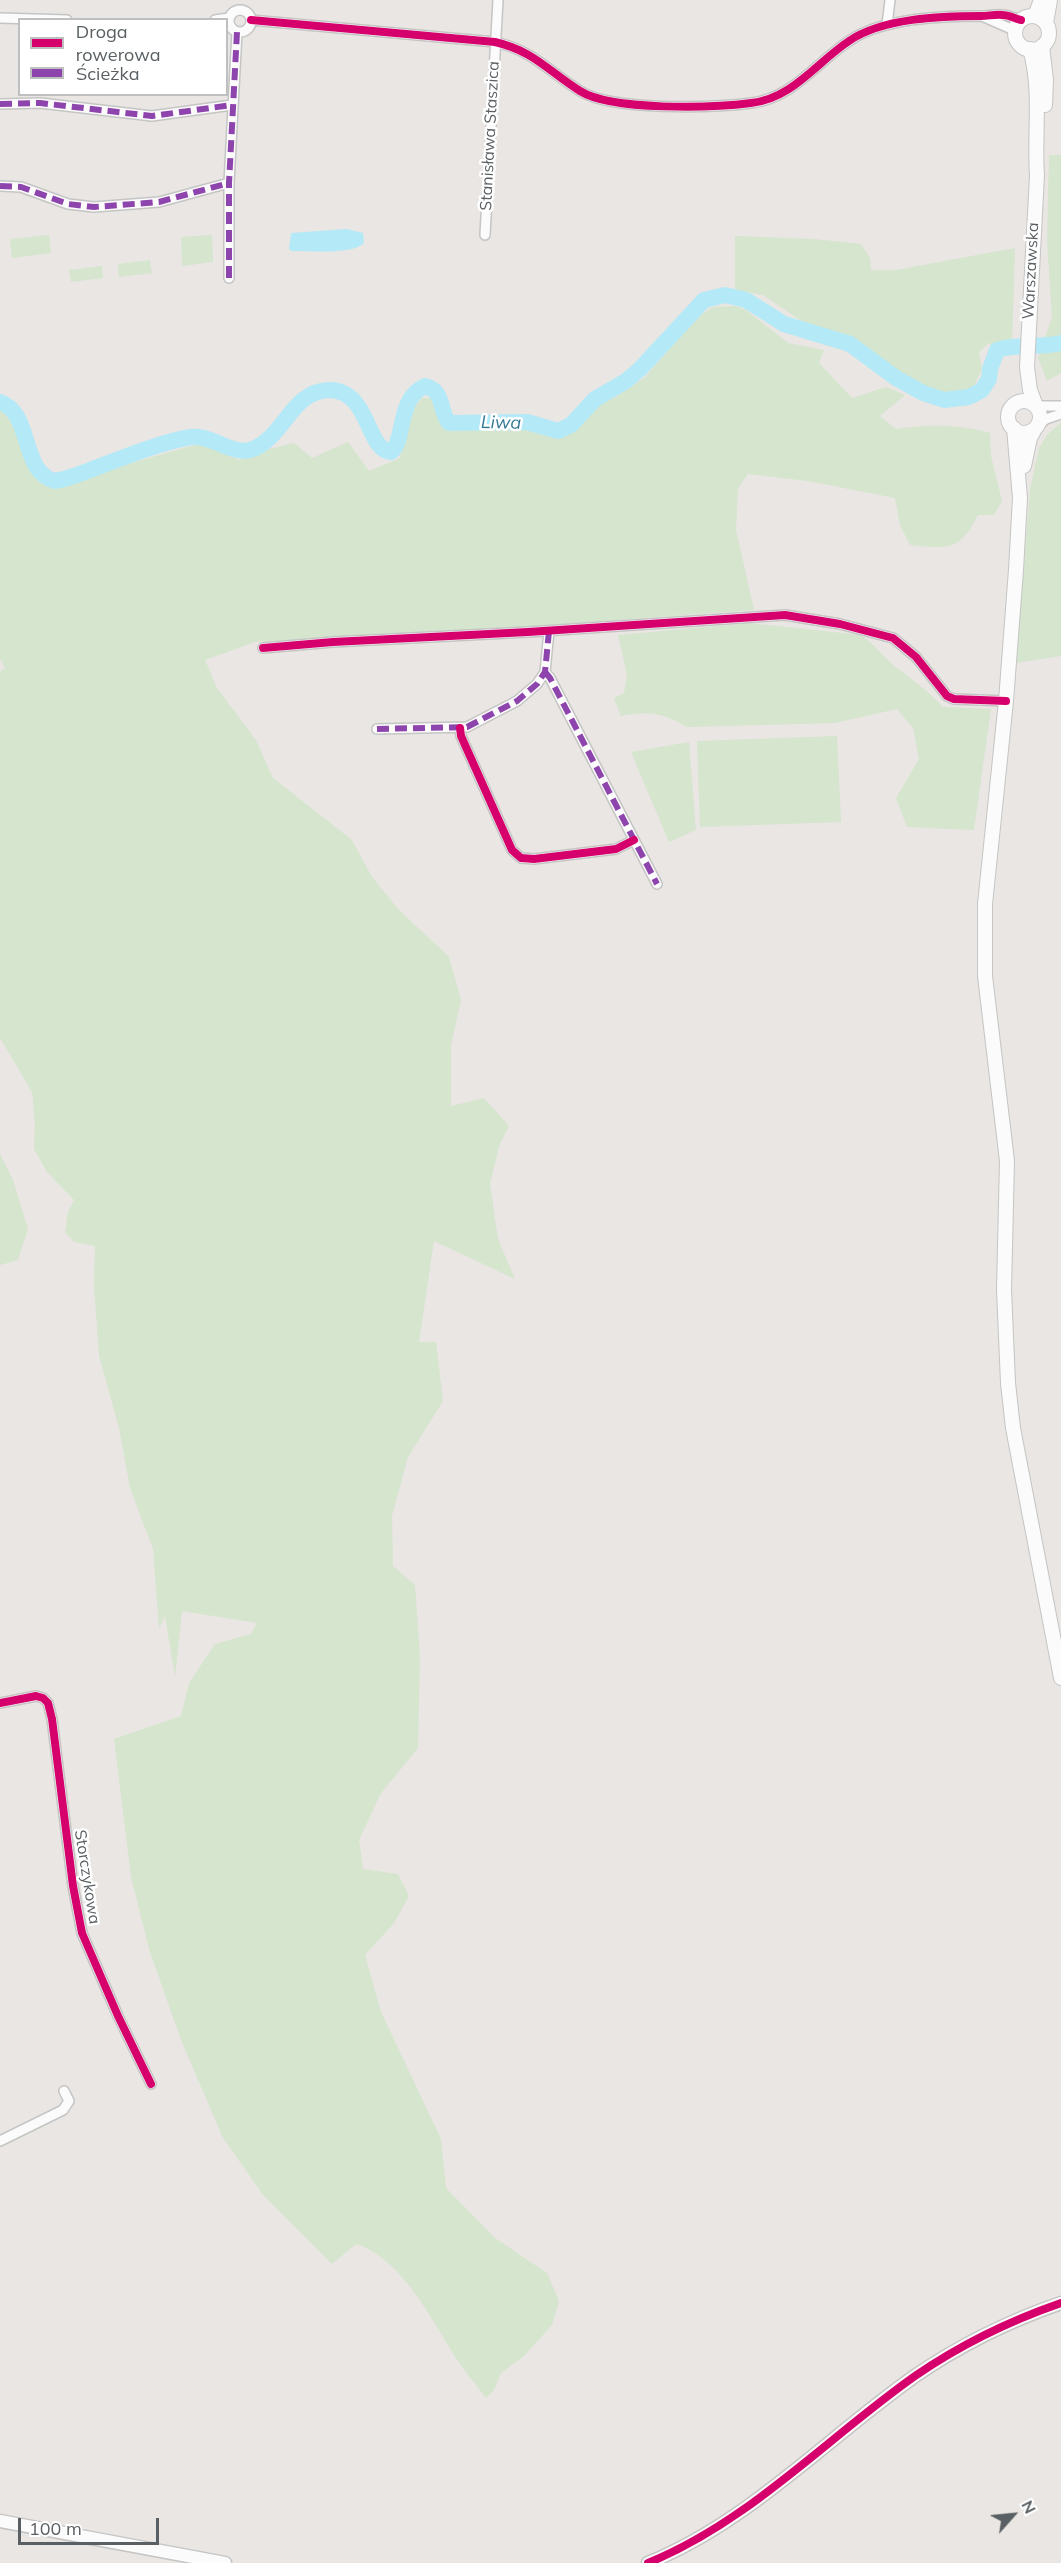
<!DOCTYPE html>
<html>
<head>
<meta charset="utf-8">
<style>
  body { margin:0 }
  #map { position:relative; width:1061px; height:2563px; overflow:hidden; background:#e9e6e3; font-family:Mulish,sans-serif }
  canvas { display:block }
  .legend { position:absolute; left:18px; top:18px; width:210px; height:78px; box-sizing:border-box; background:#fff; border:2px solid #bdbfc0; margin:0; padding:8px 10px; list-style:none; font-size:18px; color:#595f62 }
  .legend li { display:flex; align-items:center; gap:12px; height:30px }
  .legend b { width:30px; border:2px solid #bdbfc0 }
  .north { position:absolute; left:983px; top:2485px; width:60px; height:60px; -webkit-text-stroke:4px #fff; paint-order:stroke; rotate:63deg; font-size:16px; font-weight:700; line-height:24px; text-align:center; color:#595f62 }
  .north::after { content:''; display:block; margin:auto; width:21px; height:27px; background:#595f62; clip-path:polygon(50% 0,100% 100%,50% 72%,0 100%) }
  .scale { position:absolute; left:18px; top:2518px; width:141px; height:27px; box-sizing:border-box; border:3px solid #595f62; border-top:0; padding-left:8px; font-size:18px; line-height:21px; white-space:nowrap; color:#595f62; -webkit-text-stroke:4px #fff; paint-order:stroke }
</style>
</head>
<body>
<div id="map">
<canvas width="1061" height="2563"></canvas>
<ul class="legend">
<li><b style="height:8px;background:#d6006c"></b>Droga rowerowa</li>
<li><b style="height:8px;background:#8e44ad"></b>Ścieżka</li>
</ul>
<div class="north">N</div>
<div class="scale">100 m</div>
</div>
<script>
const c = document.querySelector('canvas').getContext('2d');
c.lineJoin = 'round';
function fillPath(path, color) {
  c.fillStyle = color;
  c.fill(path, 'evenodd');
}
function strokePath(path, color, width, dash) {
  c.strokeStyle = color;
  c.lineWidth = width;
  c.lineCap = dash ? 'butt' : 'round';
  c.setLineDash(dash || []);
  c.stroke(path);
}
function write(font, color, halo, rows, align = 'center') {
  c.font = font + ' Mulish,sans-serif';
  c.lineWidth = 5;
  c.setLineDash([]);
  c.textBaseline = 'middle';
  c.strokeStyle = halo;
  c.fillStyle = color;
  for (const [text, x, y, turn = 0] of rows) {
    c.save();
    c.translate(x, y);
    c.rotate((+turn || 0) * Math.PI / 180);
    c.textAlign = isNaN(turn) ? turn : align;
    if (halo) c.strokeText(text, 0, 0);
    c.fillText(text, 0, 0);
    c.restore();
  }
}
fillPath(new Path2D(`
  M1049,155h12v218l-14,8 -9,-23 14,-41 -5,-76z
  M49,235l2,18 -39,5 -2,-19z
  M212,235l1,27 -31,4 -1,-29z
  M735,236l79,3 47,5 9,14 1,12h25l119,-22 -3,95 -20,5 -2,-6 -11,10 3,17 -9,19 -27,8 -29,-10 -51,-34 -12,-12 -54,-20 -37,-25 -28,-5z
  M150,260l2,13 -33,4 -1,-13z
  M102,266l1,12 -32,4 -2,-12z
  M736,306l10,4 42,33 36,7 -5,13 33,35 34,-11 19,8 -25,21 16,13c31,-5 63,-5 94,4l1,23 11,45 -8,14h-16c-18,36 -30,34 -68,30l-10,-20 -5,-27 -87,-17 -60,-7 -10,14 -2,42 18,80 -304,22 -195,10 -50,18 12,28 39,52 17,38 79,62 20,37 27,33 50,47 12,43 -10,45v61l33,-8 25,28 -10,20 -9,38 8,55 17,40 -81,-38 -15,101h17l7,59 -35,56 -16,59 1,50 22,19 5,72 -2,91 -37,45 -22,47 4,29 35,5 11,22 -15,27 -29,32 16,57 60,127 5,49 49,50 52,35 12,28 -7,24 -28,31 -23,17 -7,17 -8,8c-9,-12 -19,-24 -28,-37 -25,-39 -56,-103 -102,-117l-24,20 -68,-68 -41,-58 -42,-98 -32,-91 -18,-72 -17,-138 67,-23 8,-33 26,-39 36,-10 6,-11 -75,-12 -7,66 -10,-61 -6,12 -6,-79 -23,-61 -11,-60 -20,-72 -5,-70 1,-40 -21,-4 -9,-10 3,-20 6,-12 -27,-28 -13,-23 1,-25 -3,-32 -32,-54v-366l5,-4 -5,-9v-251l13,13 14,41 19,21 28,-4 128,-36 37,17 22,-9 33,-8 18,15 36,-16 21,29 31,-13 10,-45 12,-15h10l8,26 42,5h38l31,7 30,-12 14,-18 19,-8 30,-20 52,-60 17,-11z
  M1061,422v234l-45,7 14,-174 9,-41 8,-13z
  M749,623l112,12c12,8 20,20 31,29 18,14 35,26 51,43l48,2 -17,121 -67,-3 -11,-29 23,-39 -6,-31 -16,-19 -62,14 -148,4c-26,-15 -38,-16 -66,-11l-7,-18 10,-5 3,-18 -9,-40z
  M837,736l4,86 -141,5 -3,-86z
  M689,742l7,88 -27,12 -38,-90z
  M0,1154l13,26 15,49 -10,31 -18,5z`), '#d5e5ce');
fillPath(new Path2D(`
  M347,229l16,4 1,10c-12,12 -56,8 -73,8l-2,-2 2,-16z`), '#b4e9f7');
strokePath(new Path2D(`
  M0,402c33,11 20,70 55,79 12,-2 24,-7 35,-11 33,-12 67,-27 101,-33 20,-3 42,20 62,12 32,-13 39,-59 77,-59 40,1 36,60 61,62 15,-11 5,-53 34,-66 20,5 14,25 24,37l78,-1 31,9 13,-6 24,-26 31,-18 14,-12 64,-69 21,-5 21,5 38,24 66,20 46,34 27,15 21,7 25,-3 13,-7 7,-11 1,-10 7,-19c20,-7 43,-2 64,-7`), '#b4e9f7', 16);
const minor = new Path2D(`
  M229 21a11 11 0 1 1 22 0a11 11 0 1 1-22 0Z
  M984,17l32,14
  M0,18l67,2
  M215,20l14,-2
  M251,20l244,22c39,9 53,29 85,49 32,20 132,17 171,12 41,-4 66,-41 98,-62 33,-23 92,-25 132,-25 7,0 15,-2 22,-1 6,0 12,4 18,5
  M887,25l3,-25
  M0,104l40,-1 112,13 80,-11
  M0,186l21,1 47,17 26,3 65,-5 70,-19
  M485,235l13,-235
  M229,278v-95l8,-151
  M1036,406h25
  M1036,427l10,-8 15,-5
  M263,648l70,-6 195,-10 257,-17 55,9 53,14 23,19 31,39 7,3 52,2
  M545,672l5,6 107,206
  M460,728l1,8 51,114 9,8 13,1 82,-10 18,-9
  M377,729l90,-2 50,-26 20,-17 8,-12 4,-41
  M0,1703l36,-7 7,2 5,5 4,16 21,167 9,47 36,83 33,68
  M0,2141l63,-31 6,-9 -5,-10`);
const tertiary = new Path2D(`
  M0,2521l225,42
  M648,2563c101,-41 179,-125 267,-187 45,-31 94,-55 146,-73`);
const secondary = new Path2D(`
  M1035,16l6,-16
  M1015 33a17 17 0 1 1 34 0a17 17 0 1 1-34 0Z
  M1046,23l4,-23
  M1042,46l4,34 -1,25
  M1030,49c12,41 4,84 7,126l-10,192 3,23 6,16
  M1008 417a16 16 0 1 1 32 0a16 16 0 1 1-32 0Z
  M1014,428l6,70 -4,72 -10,131 -21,203v72l22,185 -3,129 4,93 5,45 48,250
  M1024,466l6,-28 6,-11`);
strokePath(minor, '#c4c5c4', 12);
strokePath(tertiary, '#c4c5c4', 15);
strokePath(secondary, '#c4c5c4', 16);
strokePath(minor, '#fcfbfb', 9);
strokePath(tertiary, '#fcfbfb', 12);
strokePath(secondary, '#fcfbfb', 14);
strokePath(new Path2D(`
  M0,104l40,-1 112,13 80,-11
  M0,186l21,1 47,17 26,3 65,-5 70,-19
  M229,278v-95l8,-151
  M545,672l5,6 107,206
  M377,729l90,-2 50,-26 20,-17 8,-12 4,-41`), '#8e44ad', 6, [12, 6]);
strokePath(new Path2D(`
  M251,20l244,22c39,9 53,29 85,49 32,20 132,17 171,12 41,-4 66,-41 98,-62 33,-23 92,-25 132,-25 7,0 15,-2 22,-1 6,0 12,4 18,5
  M263,648l70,-6 195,-10 257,-17 55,9 53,14 23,19 31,39 7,3 52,2
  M460,728l1,8 51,114 9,8 13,1 82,-10 18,-9
  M0,1703l36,-7 7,2 5,5 4,16 21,167 9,47 36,83 33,68
  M648,2563c101,-41 179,-125 267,-187 45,-31 94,-55 146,-73`), '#d6006c', 8);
write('16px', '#595f62', '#fff', [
  ["Stanisława Staszica",490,136,-87],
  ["Warszawska",1031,271,-87],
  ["Storczykowa",87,1877,81]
]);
write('italic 18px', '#347a96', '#fff', [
  ["Liwa",501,423,1]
]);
</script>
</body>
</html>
